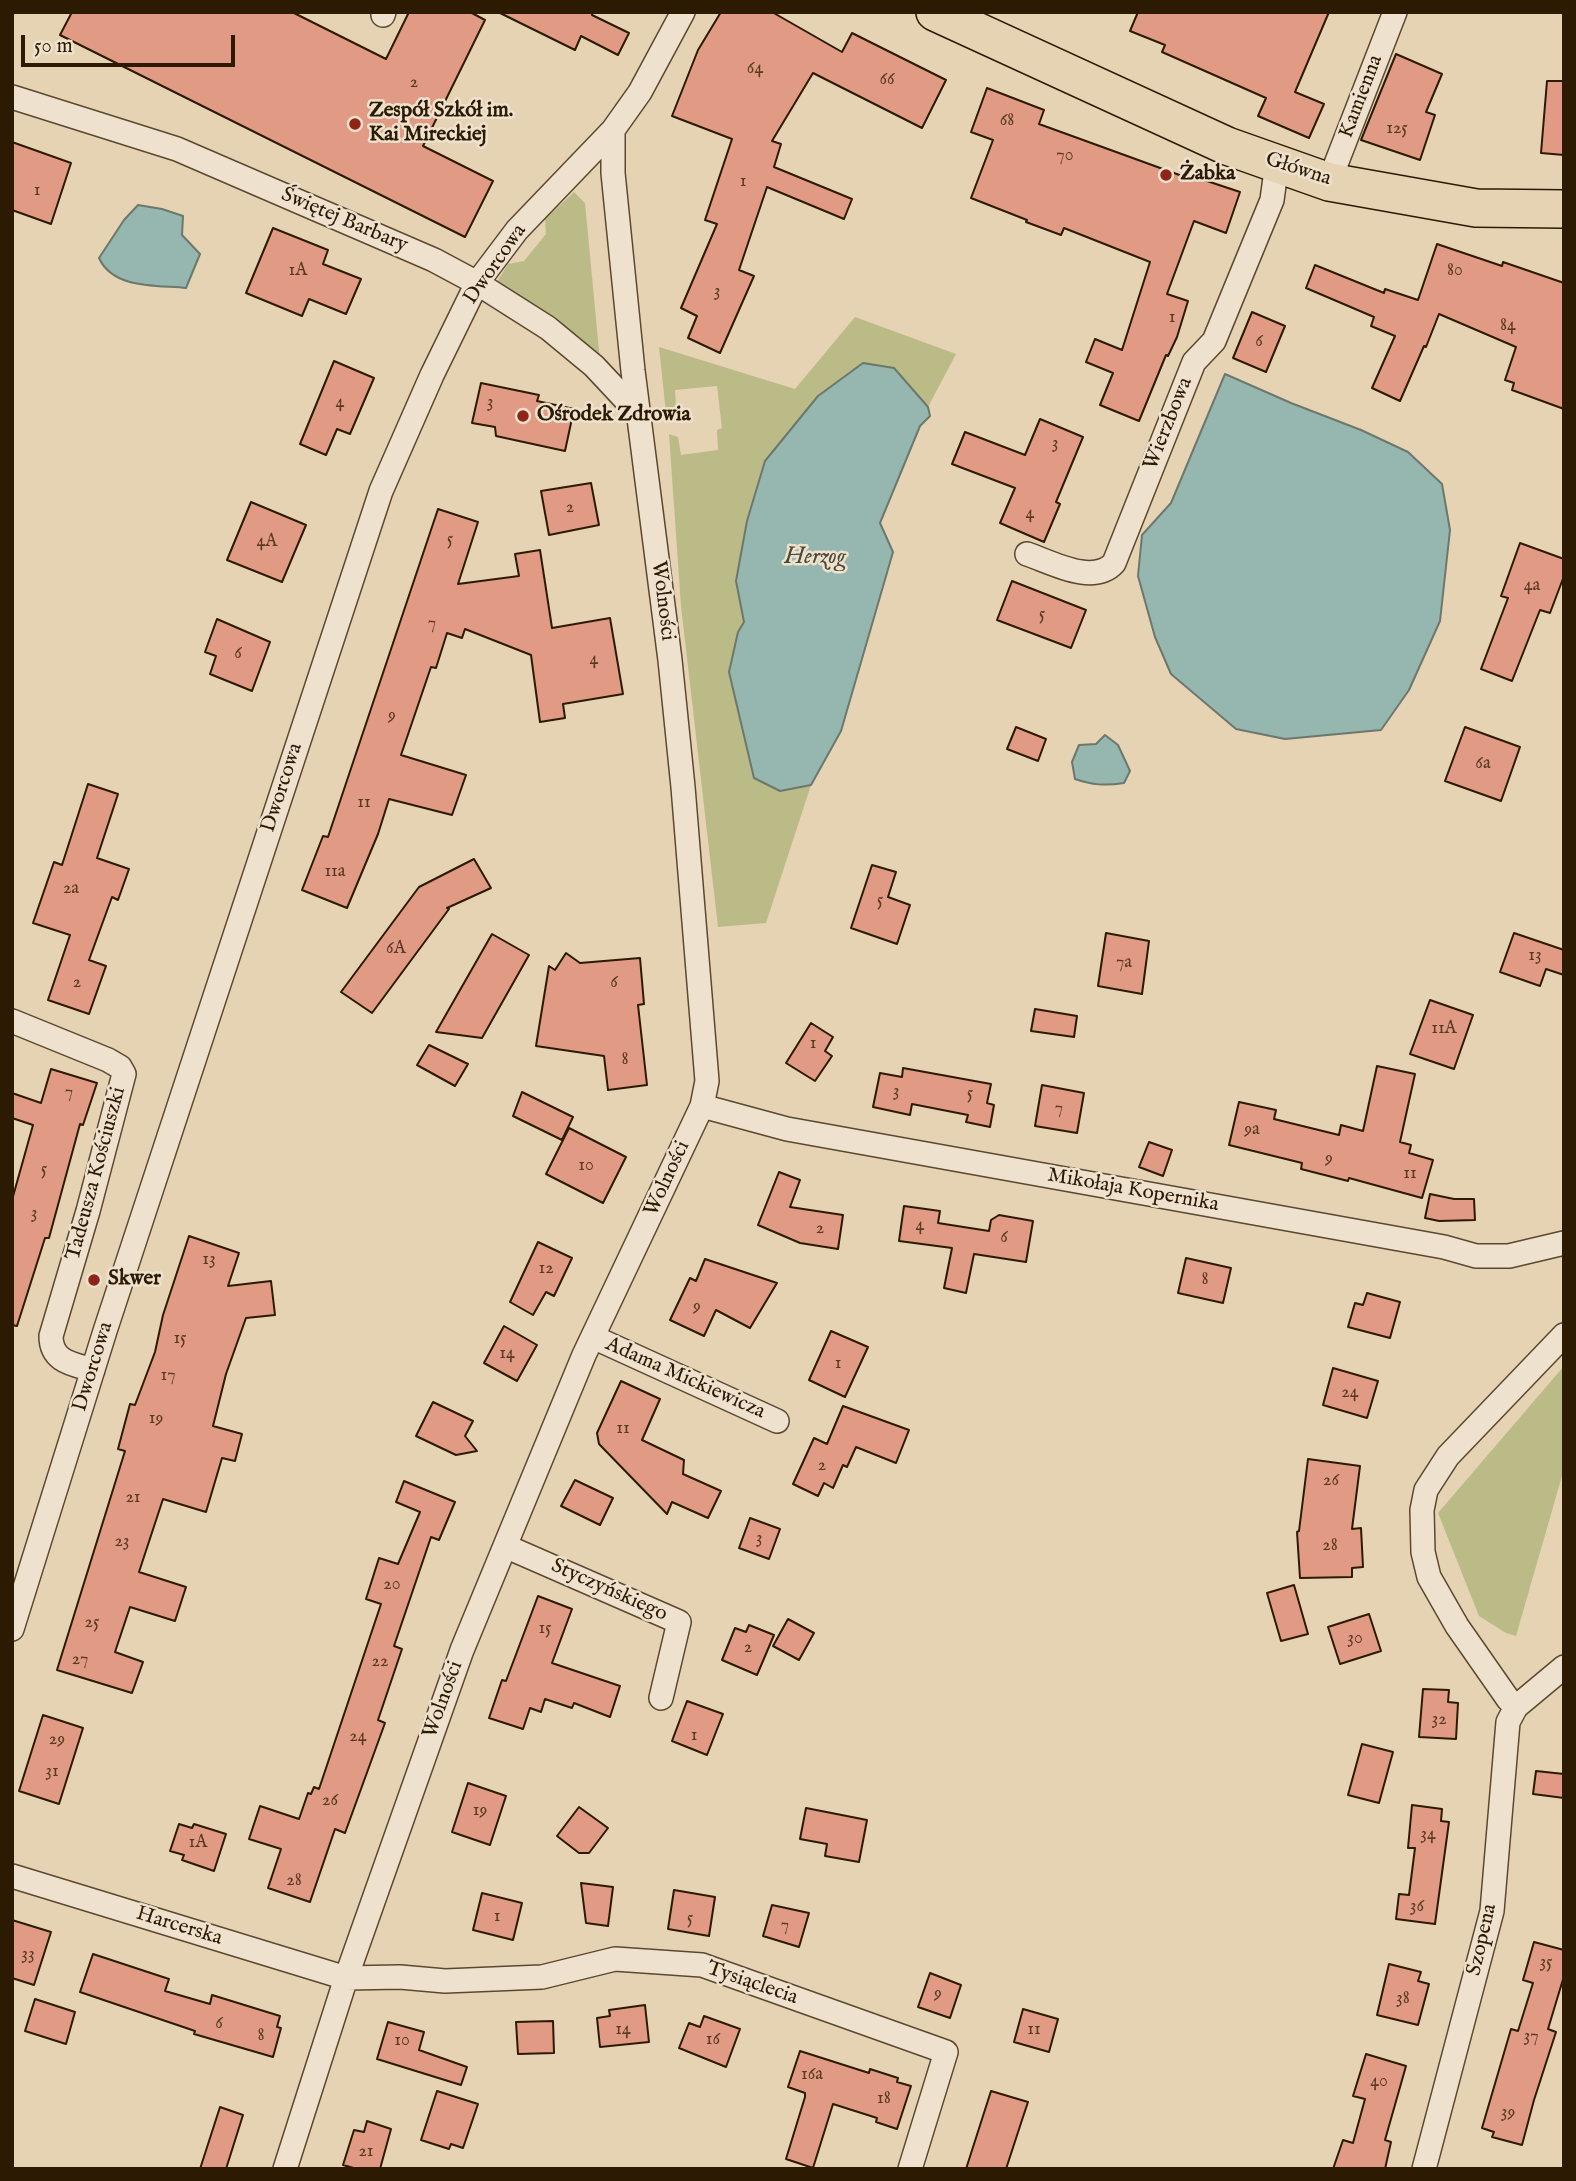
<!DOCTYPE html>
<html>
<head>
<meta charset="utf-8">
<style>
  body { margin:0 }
  #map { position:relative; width:1576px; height:2181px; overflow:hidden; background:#e5d3b3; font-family:"IM FELL English",serif }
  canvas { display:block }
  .frame { position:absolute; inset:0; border:14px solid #2d1a03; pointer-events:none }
  .scale { position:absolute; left:21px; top:35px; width:214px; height:32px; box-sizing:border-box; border:4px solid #2d1a03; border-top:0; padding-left:9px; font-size:21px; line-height:24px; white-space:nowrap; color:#2d1a03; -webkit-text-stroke:5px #eee2ce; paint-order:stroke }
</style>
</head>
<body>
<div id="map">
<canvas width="1576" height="2181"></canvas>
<div class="frame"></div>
<div class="scale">50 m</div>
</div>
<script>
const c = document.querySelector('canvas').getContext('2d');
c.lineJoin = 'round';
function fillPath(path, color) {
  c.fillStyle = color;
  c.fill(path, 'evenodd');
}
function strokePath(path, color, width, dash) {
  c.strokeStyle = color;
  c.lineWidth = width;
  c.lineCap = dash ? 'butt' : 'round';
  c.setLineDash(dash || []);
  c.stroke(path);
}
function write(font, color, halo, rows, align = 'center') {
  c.font = font + ' "IM FELL English",serif';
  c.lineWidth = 5;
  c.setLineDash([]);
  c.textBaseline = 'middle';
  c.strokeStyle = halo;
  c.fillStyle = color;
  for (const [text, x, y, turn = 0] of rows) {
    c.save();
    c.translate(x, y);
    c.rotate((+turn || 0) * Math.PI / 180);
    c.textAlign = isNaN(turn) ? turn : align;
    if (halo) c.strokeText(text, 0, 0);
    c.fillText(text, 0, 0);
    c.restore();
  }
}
fillPath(new Path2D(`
  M574,192l11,11 15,158 -43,-43 -60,-36 11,-18 16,-3 22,-27 -1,-15z
  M855,317l101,37 -28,53 -34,-39 -129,93 -18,60 -11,60 8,41 -6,10 42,159 31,-6 -45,138 -48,4 -37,-321 -12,-172 9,3 3,18 37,-5 -1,-20 5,-2 -5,-42 -42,4 1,17 -10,6 -7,-66 136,42z
  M1564,1366v103l-48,167 -10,-3 -27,-17 -41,-103z`), '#bb8');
const water = new Path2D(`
  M138,205l24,4 21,7 -1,19 18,19 -14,34c-30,-3 -73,1 -87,-30l25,-38z
  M863,363l31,5 34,39 2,9 -10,10 -40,97 13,29 -52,179 -30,54 -31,6 -26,-13 -25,-106 9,-40 6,-10 -8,-41 11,-60 18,-60 53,-65z
  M1225,374l66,29 70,27 47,22 34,32 8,46 -10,91 -31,69 -28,40 -96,9 -49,-10 -65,-55 -16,-37 -17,-61 4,-41 29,-32z
  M1105,735l13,10 12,26 -6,12c-19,3 -32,2 -49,-4l-3,-17 7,-17 17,-1z`);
fillPath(water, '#96b7b0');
strokePath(water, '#6c786b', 2);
const building = new Path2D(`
  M72,12h220l94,47 23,-47h61l15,8 -62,126 70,35 -28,56 -405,-202z
  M498,12h95l-1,3 37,18 -11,22 -37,-19 -6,14z
  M721,12h51l70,40 10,-19 94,47 -24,48 -109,-55 -41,68 9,3 -7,23 78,32 -8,20 -77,-32 -28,83 15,6 -34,77 -32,-15 9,-22 -16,-8 36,-84 -12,-4 27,-81 -60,-23 26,-66z
  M1138,12h191l-34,80 29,12 -15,34 -51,-22 8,-18 -104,-46 3,-7 -35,-14z
  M1396,54l46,20 -16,38 9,3 -15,45 -59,-20z
  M1547,81h17v74l-23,-2z
  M987,88l57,22 -5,14 146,53 1,-3 54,18 -14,41 -32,-12 -27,73 21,7 -11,36 -9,19 -2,-1 -27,66 -39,-16 13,-32 -27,-11 9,-23 27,11 28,-88 -86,-34 -3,7 -35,-13 1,-2 -56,-22 22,-58 -22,-8z
  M12,142l59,21 -20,61 -39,-14z
  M273,228l55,22 -5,14 38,15 -15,35 -37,-15 -7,17 -56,-23z
  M1437,244l65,22 1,-4 61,21v126l-52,-19 2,-7 -9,-3 11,-33 -77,-33 -13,33 -2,-1 -24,55 -28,-13 23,-52 -24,-10 3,-9 -68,-29 9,-23 69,28 1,-4 33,11z
  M1252,312l33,14 -19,46 -33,-14z
  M334,361l40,17 -24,56 -13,-5 -11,26 -26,-11z
  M481,383l58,12 -2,6 37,8 -9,42 -69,-15 -1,-9 -23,-4z
  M1040,419l43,18 -27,65 4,2 -16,38 -44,-19 15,-35 -63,-24 13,-32 60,23z
  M591,483l8,42 -50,10 -8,-44z
  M251,502l55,23 -24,57 -55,-22z
  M438,509l40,13 -20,62 61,-8 -4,-22 25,-4 12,78 58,-10 13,76 -60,10 2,14 -25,4 -9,-67 -66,-26 -3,9 -15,-5 -11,35 -5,-1 -30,88 65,20 -14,40 -63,-16 -11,35 -31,74 -45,-18 21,-54 5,1z
  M1520,543l44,16v17l-14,37 -10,-3 -28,71 -31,-12 27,-71 -7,-2z
  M1012,581l74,29 -15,38 -74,-28z
  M217,619l53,23 -18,49 -42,-17 6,-18 -11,-4z
  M1016,727l30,12 -8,22 -31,-12z
  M1465,727l55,20 -19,54 -56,-20z
  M88,784l30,10 -21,64 32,11 -11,31 -6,-3 -23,63 17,6 -17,48 -41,-14 22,-65 -37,-12 21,-61 8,3z
  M474,859l17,29 -44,20 2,1 -77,104 -31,-21 78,-105z
  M872,865l24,7 -8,25 22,8 -13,39 -46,-16z
  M1106,933l43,8 -7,53 -44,-8z
  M1514,933l50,17v25l-18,-6 -6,17 -40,-14z
  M492,934l37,21 -47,83 -46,-6z
  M566,953l14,10 60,-5 4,46 -6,1 9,80 -39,5 -4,-34 -68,-10 13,-80 6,4z
  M1430,1000l43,15 -19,54 -44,-15z
  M1035,1009l42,7 -3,21 -43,-6z
  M811,1023l22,14 -8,14 7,5 -17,25 -29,-18z
  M429,1045l39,19 -13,22 -38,-21z
  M1377,1066l38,8 -15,68 11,3 -2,8 24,7 -11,38 -73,-20 -1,3 -47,-12 1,-6 -73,-18 10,-43 37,8 -2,9 65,16 2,-10 22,6z
  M903,1068l88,16 -4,19 7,2 -4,22 -24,-5 2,-7 -56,-11 -2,11 -37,-8 7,-34 22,4z
  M51,1069l46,14 -14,42 -3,-1 -31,114h-4l-28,88 -5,-1v-125l21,-75 -21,-7v-25l29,10z
  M1042,1085l42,8 -7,40 -42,-7z
  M522,1092l51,25 -11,23 -49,-24z
  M569,1128l57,29 -23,46 -57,-29z
  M1149,1142l23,8 -9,26 -24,-9z
  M779,1172l21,8 -10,27 53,8 -5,34 -38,-6 -42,-18z
  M1430,1194l24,5h20l1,21 -36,1 -14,-3z
  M904,1206l36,5 -2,12 51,8 2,-11 8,-5 34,6 -7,41 -52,-8 -8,39 -22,-5 8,-40 -53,-7z
  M189,1236l50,17 -11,33 43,-5 4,34 -29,3 -20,56 -13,52 29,8 -7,27 -13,-3 -16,54 -43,-13 -24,73 47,15 -11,34 -45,-14 -15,45 28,10 -11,31 -75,-23 68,-219 -7,-2 12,-45 5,1 20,-53 8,-37z
  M538,1242l34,16 -18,38 -8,-4 -13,23 -23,-13z
  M1186,1258l45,10 -8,35 -45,-10z
  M705,1259l72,24 -27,45 -34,-18 -12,26 -34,-16 20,-42 6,3z
  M1367,1293l33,9 -10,36 -42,-11 7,-24 8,2z
  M504,1326l33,19 -20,36 -33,-18z
  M831,1331l37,16 -23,50 -36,-17z
  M1333,1368l45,13 -11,37 -44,-13z
  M621,1381l39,18 -18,41 42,20 -1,14 38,17 -13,27 -36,-16 -5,12 -68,-70 -2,-11z
  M433,1402l40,19 -8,15 12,15 -21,4 -40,-19z
  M843,1406l66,24 -13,33 -40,-16 -9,20 -4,-2 -10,23 -9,-5 -6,13 -25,-12 21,-46 13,6z
  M1308,1459l52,7 -8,63 9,-1 2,39 -11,1v9l-52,1 -3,-46 2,-1z
  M575,1480l38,18 -13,27 -39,-19z
  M404,1481l51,21 -16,38 -8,-3 -37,109 8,3 -24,71 7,3 -40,110 -10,-4 -25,73 -42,-14 13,-39 -32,-10 11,-33 39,13 9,-26 3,1 3,-7 5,2 62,-185 -15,-5 13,-41 19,6 22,-52 -24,-10z
  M750,1518l30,11 -11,30 -30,-11z
  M1294,1585l14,49 -27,7 -14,-48z
  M538,1596l34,13 -20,54 68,23 -10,31 -36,-14 -2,5 -27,-9 -4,13 -11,-4 -7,21 -34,-11 13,-38 4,1z
  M1369,1614l12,37 -41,13 -12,-37z
  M788,1619l26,14 -15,27 -26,-14z
  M749,1625l25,10 -17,40 -35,-15 13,-32 11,4z
  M1423,1689l26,1 -1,12 10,1 -2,36 -37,-2z
  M687,1701l36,13 -16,41 -35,-14z
  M43,1715l40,13 -24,76 -40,-13z
  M1362,1744l31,8 -14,51 -31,-8z
  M1536,1771l28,3v24l-31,-4z
  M468,1783l38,13 -16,49 -38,-13z
  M1412,1805l30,4 -1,12 8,1 -14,102 -39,-5 3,-25 10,1 6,-47h-7z
  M579,1807l29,21 -19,25h-10l-22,-17z
  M806,1808l61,12 -8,42 -34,-6 2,-12 -27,-5z
  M179,1824l13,4 2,-4 32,10 -12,37 -32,-11 2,-5 -14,-4z
  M581,1883l32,4 -5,39 -22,-3z
  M674,1890l41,7 -6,39 -41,-7z
  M482,1893l40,10 -9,37 -40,-10z
  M772,1905l37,8 -10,34 -36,-11z
  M12,1920l39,12 -17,53 -22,-7z
  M1534,1942l30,8v26l-16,53 8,3 -22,68 -12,45 -30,-8 2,-5 -12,-4 29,-99 7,2 15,-48 -10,-3z
  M93,1954l76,25 -4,12 45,13 2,-9 68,21 -3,11 4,1 -8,29 -79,-23 1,-3 -115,-39z
  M1389,1964l32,8 -3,9 11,3 -11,41 -41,-10z
  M930,1973l31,12 -11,33 -32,-11z
  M35,1999l40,13 -9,32 -41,-13z
  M645,2005l4,37 -49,5 -3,-29 13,-2 -1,-6z
  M1023,2009l35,10 -9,33 -35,-10z
  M704,2016l36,13 -14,38 -47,-19 10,-25 11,4z
  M553,2021l1,32 -36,1 -2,-32z
  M388,2022l36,10 -5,18 48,17 -6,18 -84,-26z
  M800,2051l69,22 1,-4 28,9 -1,4 14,4 -14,43 -21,-7 1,-4 -44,-14 -20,64 -27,-9 19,-62v-4l-17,-6z
  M1366,2054l40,12 -21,74 6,2 -6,27h-52l10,-29 10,3 12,-44 -12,-3z
  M437,2091l41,13 -15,44 -12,-4 -2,5 -28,-9z
  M991,2091l37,11 -6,18 -16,49h-40z
  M220,2107l23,8 -17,54h-26z
  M367,2121l24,8 -11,40h-23l-14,-4 11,-35 10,2z`);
fillPath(building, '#e19a83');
strokePath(building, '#2d1a03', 2);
const minor = new Path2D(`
  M383,15l1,-3
  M12,97l165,52 257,111 43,23 71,45 46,38 44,47
  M1329,182l66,-170
  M1027,554c24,8 66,32 87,9l80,-201 20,-21 58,-141 5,-37
  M12,1021l96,39 12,7 4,7 -36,137 -37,125c0,26 22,28 42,34
  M702,1106l85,23 657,118 32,9h33l55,-13
  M593,1337l184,84
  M505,1546l174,76 -18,76
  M12,1629l93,-298 276,-840 51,-116 45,-92 40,-53 96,-100 27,-38 43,-80
  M1516,1707l-8,-8 -51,-73 -28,-49 -6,-25 -1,-42 4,-20 22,-34 116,-121
  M12,1876l334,102 54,-1 45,4 97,-4 73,-18 87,6 244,87 -36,117
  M285,2169l61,-191 116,-328 122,-295 118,-249 5,-25 -24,-294 -13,-127 -37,-289 -20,-198v-43
  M1424,2169l68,-258 16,-189 8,-15 48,-40`);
const primary = new Path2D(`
  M935,12l292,134 102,36 147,26 88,1`);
strokePath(minor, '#5b482f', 26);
strokePath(primary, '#2d1a03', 40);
strokePath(minor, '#eee2ce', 23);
strokePath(primary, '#e5d3b3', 37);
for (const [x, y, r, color] of [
  [355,124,7,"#8f2418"],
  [1166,175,7,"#8f2418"],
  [523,416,7,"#8f2418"],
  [94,1280,7,"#8f2418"]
]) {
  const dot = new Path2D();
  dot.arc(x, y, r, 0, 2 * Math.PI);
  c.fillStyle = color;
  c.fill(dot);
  strokePath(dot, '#eee2ce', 2.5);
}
write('18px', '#5a3a23', null, [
  ["64",755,69],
  ["66",887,80],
  ["2",414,83],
  ["68",1007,121],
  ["125",1397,129],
  ["70",1065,156],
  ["1",743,182],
  ["1",37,191],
  ["1A",298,271],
  ["80",1455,271],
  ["3",717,292],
  ["1",1172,318],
  ["84",1508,326],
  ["6",1259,342],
  ["4",340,403],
  ["3",490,403],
  ["3",1055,444],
  ["2",570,508],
  ["4",1030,514],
  ["5",450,540],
  ["4A",267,542],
  ["4a",1532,586],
  ["5",1042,615],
  ["7",432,624],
  ["6",238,654],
  ["4",594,660],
  ["9",392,716],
  ["6a",1483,764],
  ["11",364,803],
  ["11a",335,872],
  ["2a",71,889],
  ["5",880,901],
  ["6A",396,949],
  ["13",1535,956],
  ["7a",1124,963],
  ["2",77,983],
  ["6",614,983],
  ["11A",1444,1029],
  ["1",813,1044],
  ["8",625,1060],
  ["3",896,1092],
  ["7",69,1093],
  ["5",970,1094],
  ["7",1059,1109],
  ["9a",1252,1130],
  ["9",1329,1159],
  ["10",586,1166],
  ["5",44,1170],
  ["11",1410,1174],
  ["3",34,1214],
  ["4",920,1226],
  ["2",820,1229],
  ["6",1004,1238],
  ["13",209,1260],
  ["12",546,1269],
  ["8",1205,1280],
  ["9",697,1307],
  ["15",180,1339],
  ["14",507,1354],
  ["1",838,1364],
  ["17",168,1376],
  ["24",1350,1393],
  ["19",156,1419],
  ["11",623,1429],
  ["2",822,1466],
  ["26",1331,1481],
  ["21",133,1498],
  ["3",759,1539],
  ["23",122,1542],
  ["28",1330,1546],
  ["20",392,1585],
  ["25",92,1623],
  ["15",545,1629],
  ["30",1355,1639],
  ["2",748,1648],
  ["27",80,1660],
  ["22",380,1662],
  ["32",1439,1720],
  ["1",694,1736],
  ["24",358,1737],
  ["29",57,1740],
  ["31",52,1772],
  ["26",330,1801],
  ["19",480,1811],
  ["34",1428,1835],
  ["1A",198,1843],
  ["28",294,1881],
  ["36",1417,1907],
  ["1",497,1917],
  ["5",690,1919],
  ["7",785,1926],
  ["33",28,1955],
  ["35",1546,1963],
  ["9",938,1994],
  ["38",1403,1999],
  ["6",219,2024],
  ["14",623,2030],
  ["11",1034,2030],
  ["8",261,2036],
  ["37",1531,2037],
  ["16",713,2040],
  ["10",402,2041],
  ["16a",812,2075],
  ["40",1379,2082],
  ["18",884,2099],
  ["39",1508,2113],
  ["21",366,2152]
]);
write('21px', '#2d1a03', '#eee2ce', [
  ["Kamienna",1362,97,-69],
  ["Główna",1298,170,18],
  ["Świętej Barbary",344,221,23],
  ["Dworcowa",496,265,-55],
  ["Wierzbowa",1169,424,-68],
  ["Wolności",662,601,83],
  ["Dworcowa",283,788,-72],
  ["Tadeusza Kościuszki",97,1174,-75],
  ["Wolności",668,1179,-65],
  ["Mikołaja Kopernika",1133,1191,10],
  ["Dworcowa",94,1367,-73],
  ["Adama Mickiewicza",685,1379,24],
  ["Styczyńskiego",609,1591,24],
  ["Wolności",444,1700,-70],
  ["Harcerska",179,1927,17],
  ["Szopena",1483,1940,-77],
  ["Tysiąclecia",752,1984,19]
]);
write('bold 21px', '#2d1a03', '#eee2ce', [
  ["Zespół Szkół im.",369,112],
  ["Kai Mireckiej",369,136],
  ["Żabka",1180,175],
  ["Ośrodek Zdrowia",537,416],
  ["Skwer",108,1280]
], 'left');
write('italic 23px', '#4c4937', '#eee2ce', [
  ["Herzog",815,558]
]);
</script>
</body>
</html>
